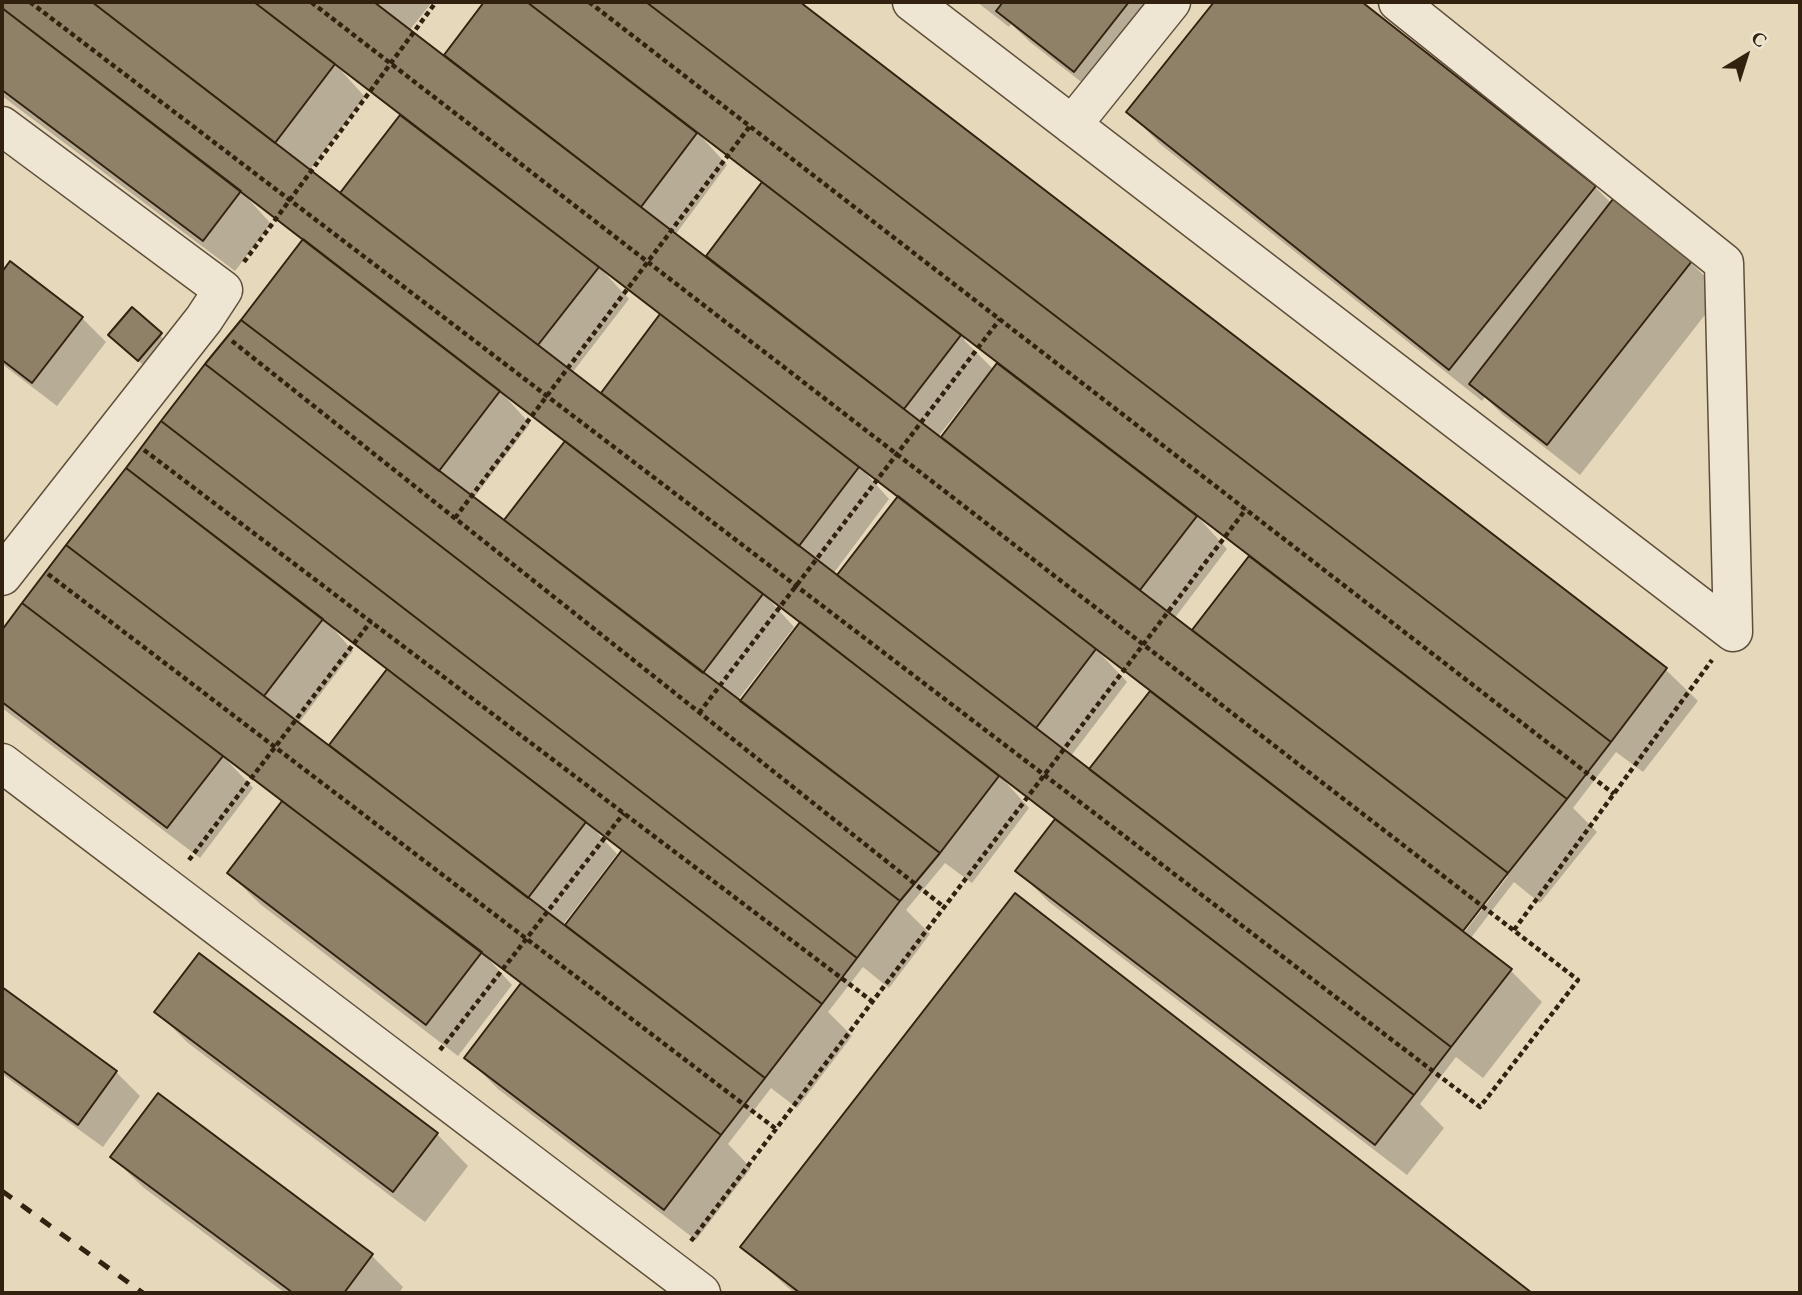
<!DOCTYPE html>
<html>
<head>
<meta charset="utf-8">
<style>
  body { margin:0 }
  #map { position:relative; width:1802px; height:1295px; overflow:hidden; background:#e5d8bb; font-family:"EB Garamond",serif }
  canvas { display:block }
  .frame { position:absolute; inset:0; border:4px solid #32210f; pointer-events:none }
  .north { position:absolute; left:1711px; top:21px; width:70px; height:70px; -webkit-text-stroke:5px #eee6d3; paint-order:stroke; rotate:38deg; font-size:19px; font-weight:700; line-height:28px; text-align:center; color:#32210f }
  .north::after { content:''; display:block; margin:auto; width:24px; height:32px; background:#32210f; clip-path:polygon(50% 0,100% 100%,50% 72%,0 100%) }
</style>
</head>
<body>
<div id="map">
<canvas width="1802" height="1295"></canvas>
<div class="frame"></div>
<div class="north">С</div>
</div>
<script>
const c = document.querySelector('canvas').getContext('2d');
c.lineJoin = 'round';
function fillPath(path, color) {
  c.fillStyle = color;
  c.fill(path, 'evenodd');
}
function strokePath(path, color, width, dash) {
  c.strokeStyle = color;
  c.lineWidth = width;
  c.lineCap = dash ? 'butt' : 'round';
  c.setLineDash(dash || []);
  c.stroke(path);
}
fillPath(new Path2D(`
  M2,2h430l-23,29 41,32 -4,-8 40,-53h311l869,668 32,31 -55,71 -27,-20 -43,56 24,24 -57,71 -26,-21 -44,57 41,32 31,31 -59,76 -27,-21 -36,47 24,24 -37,47 -358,-273 -31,-31 39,-51 -55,-42 27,30 -57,75 -27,-20 -39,47 24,24 -41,54 -26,-21 -35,45 24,24 -55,72 -26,-20 -43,56 23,24 -55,72 -198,-151 -31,-31 56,-74 -39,-30 28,31 -54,71 -198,-152 -31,-31 55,-71 -61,-46 30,32 -53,70 -198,-150v-75l302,-392 -59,-46 26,29 -36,47 -233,-175zM337,66l65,50 -61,79 -32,-24 56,-74zM699,134l65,49 -52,81 -37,-29 52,-70zM601,269l60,46 -58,78 4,7 -35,-27 57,-74zM965,338l34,26 -5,6 -30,-30zM503,394l63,48 -56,86 -37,-29 57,-75zM966,401l3,2 -28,36 -3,-2zM862,469l37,28 -56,85 -10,-8 56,-75zM1198,517l53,40 -57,73 4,7 -24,-18 53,-70zM766,596l35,27 -59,78h-5l57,-74zM331,626l58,44 -58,75 6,9 -39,-30 55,-73zM1098,651l54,41 -63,80 -19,-15 57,-75zM592,827l32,24 -57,74 8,11 -13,-10 55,-72zM1503,876h5l-49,63 -3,-2z
  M977,2h208l-78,100 -77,-60 -19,-18 -2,3z
  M1216,2h143l236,185 17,17 78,58 32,31 -142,182 -77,-60 -18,-18 -3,4 -322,-257 -31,-32z
  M10,264l72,54 24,24 -49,64 -55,-42v-89z
  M132,310l45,41 -22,25 -45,-41z
  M1015,895l514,398h-735l-51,-46z
  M2,989l114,83 24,24 -37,51 -101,-73z
  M157,1012l280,122 31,32 -43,56 -237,-179z
  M158,1095l214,161 31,31 -4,6h-114l-141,-105 -32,-31z`), '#0003');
const building = new Path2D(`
  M2,2h90l1359,1045 -37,48 -1412,-1087z
  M92,2h162l81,62 -60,79z
  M254,2h120l1134,871 -45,58z
  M484,2h43l170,131 -56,74 -197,-152z
  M527,2h119l965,740 -44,57z
  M646,2h154l867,666 -56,74z
  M1003,2h126l-55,70 -78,-61z
  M1214,2h148l234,184 -147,184 -323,-258z
  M2,8l239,183 -38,50 -201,-151z
  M400,115l199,152 -61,78 -198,-152z
  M762,182l199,153 -57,74 -198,-153z
  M1613,199l79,62 -145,184 -78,-61z
  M303,239l197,152 -61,80 -198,-151z
  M10,261l73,56 -51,66 -30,-23v-88z
  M132,307l30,26 -24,28 -30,-26z
  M660,314l199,153 -60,79 -198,-153z
  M241,320l263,200 436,333 -40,48 -695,-537z
  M997,363l200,153 -57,74 -199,-153z
  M205,364l695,537 -43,57 -696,-537z
  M161,421l696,537 -35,46 -696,-536z
  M565,441l198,153 -60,79 -199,-153z
  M126,468l197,151 -59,77 -198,-151z
  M898,496l198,153 -60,79 -199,-153z
  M66,545l699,533 -44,57 -699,-532z
  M1249,556l318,243 -59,74 -316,-243z
  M22,603l201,153 -56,72 -165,-126v-72z
  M800,622l199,154 -59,77 -200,-152z
  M387,669l199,153 -58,76 -199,-153z
  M1150,691l362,278 -61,78 -362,-278z
  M282,801l200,151 -56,73 -199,-152z
  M1055,819l359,276 -39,50 -360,-274z
  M622,850l200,154 -57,74 -200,-153z
  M1015,893l517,400h-732l-60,-46z
  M199,953l239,180 -45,59 -239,-180z
  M521,983l200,152 -57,75 -200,-152z
  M2,987l115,84 -39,54 -76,-55z
  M158,1093l215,161 -29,39h-51l-183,-136z`);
fillPath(building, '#8f8068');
strokePath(building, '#32210f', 2);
const minor = new Path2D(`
  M912,2l821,630
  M1398,2l326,261 9,369
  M1072,125l99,-123
  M2,126l221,164 -19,29 -202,257
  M2,763l699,530`);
strokePath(minor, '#5f4f3a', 41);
strokePath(new Path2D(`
  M30,2l1450,1105 98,-127 -1267,-978
  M589,2l1025,792
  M244,262l192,-260
  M232,341l712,566
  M144,450l729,552
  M455,518l295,-392
  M48,574l728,555
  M699,713l301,-394
  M189,860l182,-239
  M1514,930l198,-270
  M440,1050l184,-237
  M691,1241l555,-732`), '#32210f', 4.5, [5, 3.5]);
strokePath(minor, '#eee6d3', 38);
strokePath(new Path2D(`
  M2,1191l141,102`), '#32210f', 5, [12, 12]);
</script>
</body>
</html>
